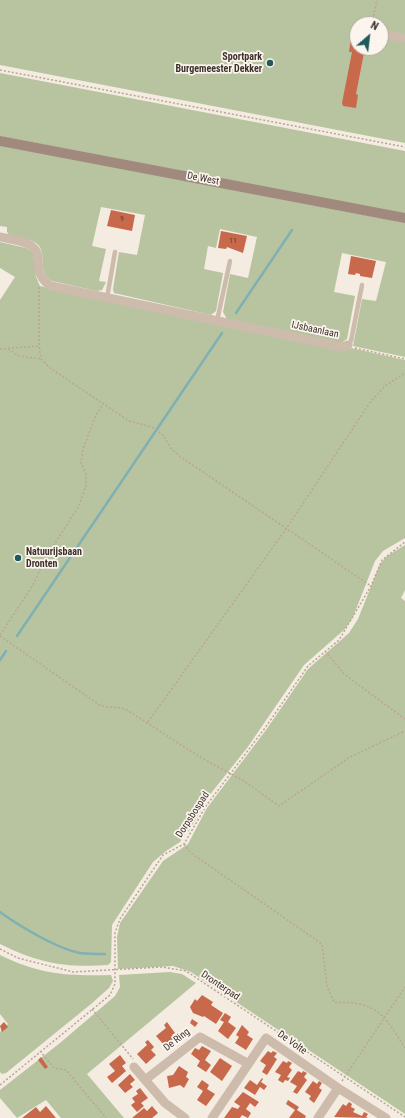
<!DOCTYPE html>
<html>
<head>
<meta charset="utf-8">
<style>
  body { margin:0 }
  #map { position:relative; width:405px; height:1118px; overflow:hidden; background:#f4ebe1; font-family:"Roboto Condensed",sans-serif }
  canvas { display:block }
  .north { position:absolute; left:349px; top:16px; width:40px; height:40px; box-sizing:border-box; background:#fbf5ee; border:1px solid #aea6a0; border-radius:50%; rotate:28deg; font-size:11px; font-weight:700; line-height:16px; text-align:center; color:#3b302b }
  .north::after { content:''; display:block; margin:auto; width:14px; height:18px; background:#1f5a5e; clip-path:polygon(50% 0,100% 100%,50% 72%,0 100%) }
</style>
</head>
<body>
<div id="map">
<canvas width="405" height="1118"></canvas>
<div class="north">N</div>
</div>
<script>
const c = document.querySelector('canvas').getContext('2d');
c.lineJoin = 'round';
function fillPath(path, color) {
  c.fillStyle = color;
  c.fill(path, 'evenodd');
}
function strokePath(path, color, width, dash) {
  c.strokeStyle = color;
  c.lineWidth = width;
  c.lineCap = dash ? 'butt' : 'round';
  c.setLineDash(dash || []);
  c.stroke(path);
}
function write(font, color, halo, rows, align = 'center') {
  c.font = font + ' "Roboto Condensed",sans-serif';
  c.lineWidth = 3.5;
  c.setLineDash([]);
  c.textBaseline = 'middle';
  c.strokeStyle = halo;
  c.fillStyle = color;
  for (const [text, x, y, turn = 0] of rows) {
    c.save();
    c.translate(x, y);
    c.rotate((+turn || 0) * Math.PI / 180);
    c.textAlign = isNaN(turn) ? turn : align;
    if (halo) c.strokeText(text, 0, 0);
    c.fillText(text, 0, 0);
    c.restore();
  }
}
fillPath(new Path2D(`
  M0,0h405v143l-405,-78zM357,24h24v24h-24z
  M0,73l405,78v63l-405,-78z
  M0,145l405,78v134l-52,-11 9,-47 14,2 10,-39 -44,-9 -8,39 21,4 -8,43 -6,4 -114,-24 -4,-7 7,-38 18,4 9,-41 -37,-8 -4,19 -8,-2 -4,23 19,4 -7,38 -5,4 -97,-22 -1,-4 6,-37 18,3 8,-40 -44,-8 -9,39 14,3 -7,32 7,1 -4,8 -5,1 -45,-10c-17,-9 -1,-33 -20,-40 -7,-3 -15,-3 -22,-5l-3,-4v-5l-7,-1z
  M0,242l26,6 7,4 3,25 4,9 303,65 8,-3 54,12v178l-22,13 -8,10 -22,56 -8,12 -41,36 -57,83 -35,44 -24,40 -1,-2 -7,12 -14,9 -13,11 -41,63 -1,37 -3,3c-43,3 -70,-2 -108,-21v-644l15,-23 -15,-9z
  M405,545v45l-4,8 4,3v513l-214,-142 -18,-6 -55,3 -1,-32 3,-14 43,-62 25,-17 19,-36 59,-78 42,-61 41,-36 9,-14 22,-55 7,-8z
  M0,955c41,20 67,21 111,20l2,6 -4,7 -18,16 -85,69 -4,1 -2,-2v-40l8,-8 -8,-10z
  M170,972l12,2 14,9 -109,91 37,44h-63l-15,-18 -29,18 -17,-20v-8l60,-47 55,-47 5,-9 -1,-12z`), '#b8c4a0');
strokePath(new Path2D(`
  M236,313l56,-83
  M17,636l205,-303
  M0,660l6,-9
  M0,912c19,14 58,37 80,41 8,1 17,1 25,1`), '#7fb0b2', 2.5);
fillPath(new Path2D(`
  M357,35v13h8l-9,46 2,1 -2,13 -13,-2 -1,-3 10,-51h-3l2,-14h3z
  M111,210l24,5 -3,16 -25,-5z
  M221,231l26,5 -4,17 -16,-6 -1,2 -8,-1z
  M351,256l25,5 -4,17 -12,-2v-2l-4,-1 -1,2 -7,-1z
  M202,995l11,7 -2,3 12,8 -7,11 -12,-8 -1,1 -10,-4 -3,-6 5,-8 2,2z
  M225,1013l6,4 -3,5 8,6 -8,11 -10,-8 6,-9 -4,-2z
  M192,1019l6,4 -3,4 -5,-4z
  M4,1022l4,5 -6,5 -2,-6z
  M167,1022l8,11 -3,2 3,3 -10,8 -9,-10 10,-8 -2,-3z
  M242,1025l7,7 -2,3 6,4 -7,11 -11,-7 4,-6 -3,-2z
  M148,1040l6,7 -3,3 5,5 -10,9 -9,-10 10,-9 -2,-3z
  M202,1046l9,5 -6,9 6,5 -5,7 -9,-6 3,-5 -9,-7 4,-6 4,2z
  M268,1051l3,2 2,-2 4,2 -3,4 3,2 -10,16 -5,-3 4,-7 -6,-4z
  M120,1055l6,8 -4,3 4,5 -14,12 -5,-6 8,-6 -6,-7z
  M41,1057l7,10 -3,2 -7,-9z
  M220,1058l12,8 -10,15 -12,-9z
  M283,1061l4,2 1,-2 4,2 -3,4 3,3 -5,7 3,1 -2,3 -3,-1 -2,3 -5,-3 3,-5 -6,-3z
  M179,1066l9,6 -2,5 3,2 -5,9 -4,-3 -11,3 -2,-12 6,-1z
  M298,1071l4,2 1,-2 4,2 -3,4 3,3 -10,14 -4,-2 4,-6 -7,-4z
  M130,1074l5,6 -5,4 3,3 -8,6 -7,-8z
  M262,1078l1,1 -2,3 6,4 -3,4 -4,-3 -5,8 -11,-7 6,-8 7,5z
  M202,1080l7,5 -2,4 8,5 -9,12 -9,-6 6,-9 -6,-4z
  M313,1081l4,3 2,-3 3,2 -3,5 3,2 -8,13 -5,-4 2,-3 -6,-4z
  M140,1088l8,10 -7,5 3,3 -7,6 -6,-7 4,-3 -3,-4 6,-4 -2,-3z
  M243,1092l16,10 -4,5 -5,-4 -4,6 5,4 -3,5 -6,-3 -2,3h-16l8,-11 6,2 2,-3 -6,-4z
  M288,1100l11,7 -2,3 9,6 -1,2h-16l6,-8 -9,-6z
  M349,1102l3,2 -1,3 4,2 -2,3 9,4 2,-4 4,2 -2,3 2,1 -34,-1 9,-13 3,2z
  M46,1106l10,12h-34l14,-11 4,5z
  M152,1106l6,7 -6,5h-20l12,-10 3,3z`), '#c8694b');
strokePath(new Path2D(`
  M372,24l5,-24
  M0,70l405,77
  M39,287v59
  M355,348l50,11
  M0,349l39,-3 2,13 9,9 79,53 23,6 11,8 8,13 7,7 193,131
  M8,349l11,7 22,3
  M0,635l33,-50 13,-28 33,-51 7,-21v-11l-5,-11 2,-14 13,-34 7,-11
  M0,636l101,70 20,2 6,2 73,47 44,24 35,25 71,-49 55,-26
  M325,651l19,23 61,45
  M148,722l138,-193 85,-128 14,-15 20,-13
  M184,844l7,9 131,91 5,42 7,16c8,1 17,0 25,2 24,4 34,26 46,44
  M0,949l18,9 55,14 89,-5 24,4 219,146
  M92,1009l41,50
  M40,1051l14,17 12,2 40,48
  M342,1081l63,-94
  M0,1085l110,-90 5,-11v-51l5,-14 43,-64 21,-11 22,-38 59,-78 43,-62 31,-26 32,-54 11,-26 23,-18`), '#b9a596', 1.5, [2, 2]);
strokePath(new Path2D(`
  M107,298l8,-46
  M217,321l13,-60
  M348,345l3,-4 11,-56`), '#cdbbac', 4.5);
strokePath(new Path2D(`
  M381,34l24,4
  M0,237c9,2 20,3 28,7 20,9 0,28 23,42l291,61 6,-2
  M134,1067l31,36 20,15
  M145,1080l55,-43 47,26
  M212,1118l54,-80 72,50 48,30
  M318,1118l20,-30`), '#cdbbac', 9);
strokePath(new Path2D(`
  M0,141l405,77`), '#a18a7d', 10);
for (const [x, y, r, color] of [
  [270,63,4,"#1f5a5e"],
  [18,558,4,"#1f5a5e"]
]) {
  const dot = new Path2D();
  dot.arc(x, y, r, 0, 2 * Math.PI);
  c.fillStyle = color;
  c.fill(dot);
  strokePath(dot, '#fbf5ee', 1.5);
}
write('8px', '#5e3e33', null, [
  ["9",122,219],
  ["11",233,241]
]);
write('bold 10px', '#3b302b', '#fbf5ee', [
  ["Sportpark",262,57],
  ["Burgemeester Dekker",262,69],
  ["Natuurijsbaan",26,552,"left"],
  ["Dronten",26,564,"left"]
], 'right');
write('10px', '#3b302b', '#fbf5ee', [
  ["De West",203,179,11],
  ["IJsbaanlaan",315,330,12],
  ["Dorpsbospad",193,815,-57],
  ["Dronterpad",220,986,34],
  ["De Ring",177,1040,-38],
  ["De Volte",292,1043,35]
]);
</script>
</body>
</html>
